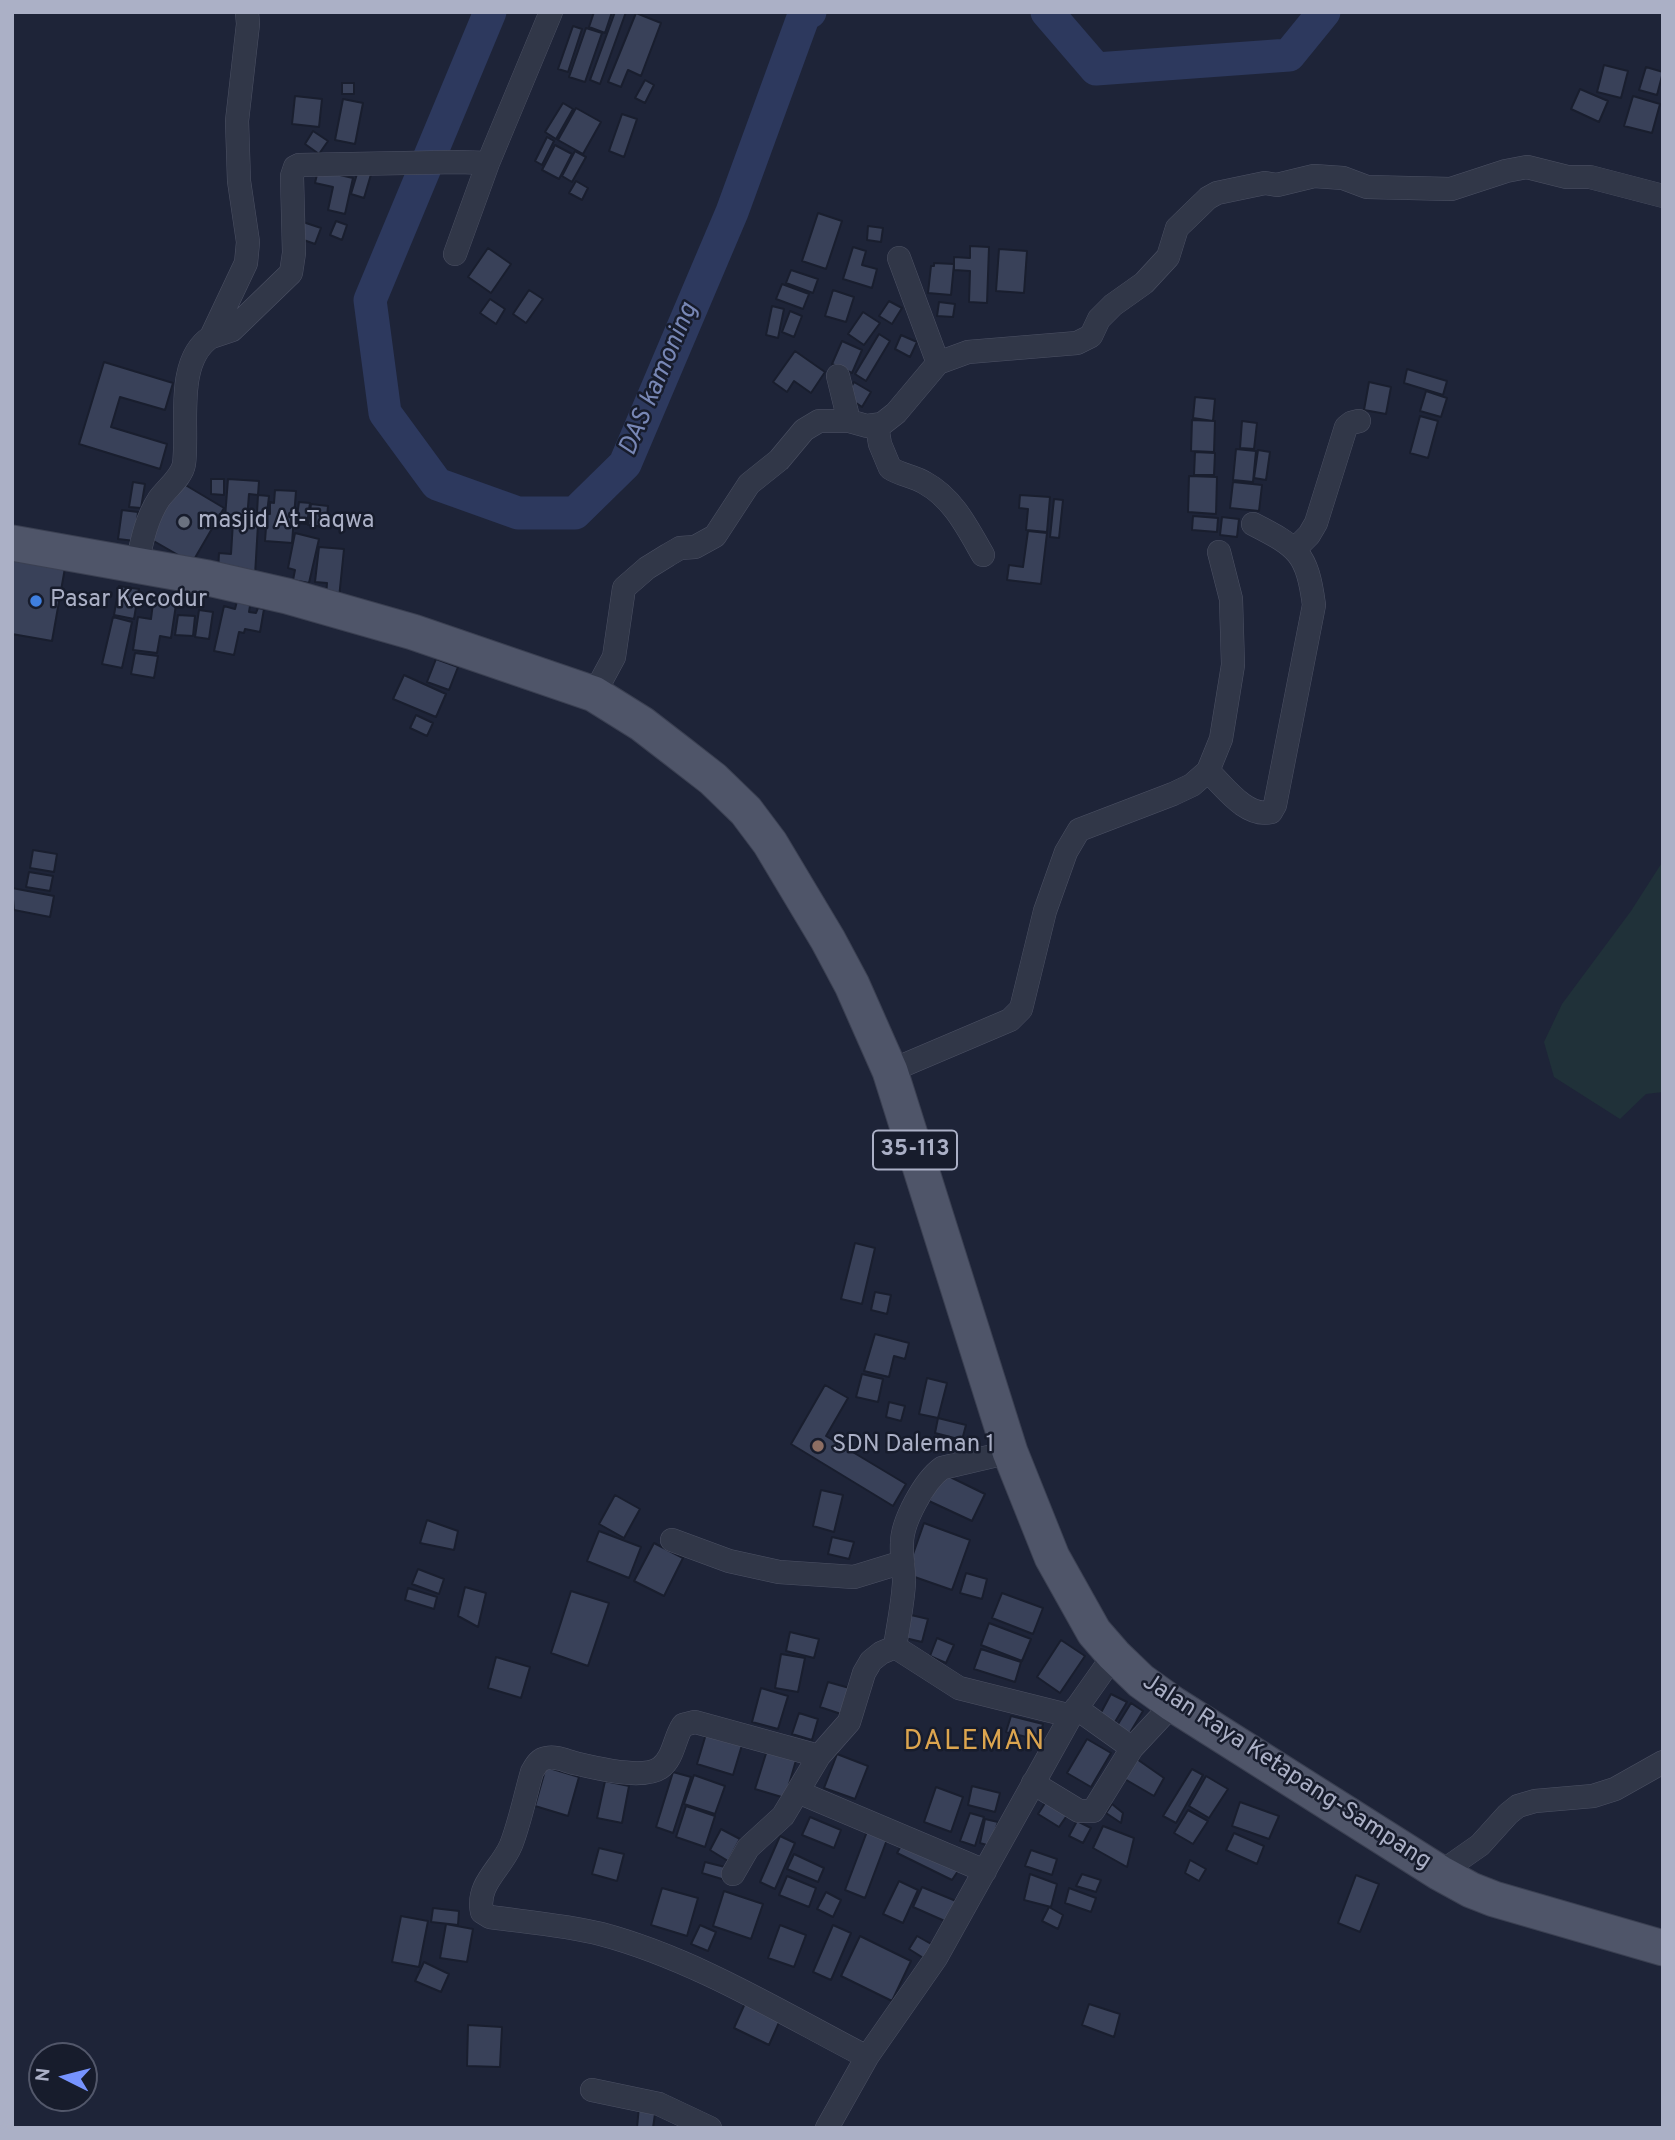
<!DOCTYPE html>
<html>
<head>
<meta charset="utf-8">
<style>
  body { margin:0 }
  #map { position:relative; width:1675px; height:2140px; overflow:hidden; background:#1e2438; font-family:Overpass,sans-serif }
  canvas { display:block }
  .frame { position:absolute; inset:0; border:14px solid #abb0c6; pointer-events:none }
  .north { position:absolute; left:28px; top:2042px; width:70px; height:70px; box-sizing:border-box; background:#171c2c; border:2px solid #52576a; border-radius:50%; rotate:276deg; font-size:19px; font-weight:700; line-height:28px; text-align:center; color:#abb0c6 }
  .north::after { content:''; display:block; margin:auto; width:24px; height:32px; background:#7693ff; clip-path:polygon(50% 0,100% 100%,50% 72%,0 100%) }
</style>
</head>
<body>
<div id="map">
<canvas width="1675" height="2140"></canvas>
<div class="frame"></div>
<div class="north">N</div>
</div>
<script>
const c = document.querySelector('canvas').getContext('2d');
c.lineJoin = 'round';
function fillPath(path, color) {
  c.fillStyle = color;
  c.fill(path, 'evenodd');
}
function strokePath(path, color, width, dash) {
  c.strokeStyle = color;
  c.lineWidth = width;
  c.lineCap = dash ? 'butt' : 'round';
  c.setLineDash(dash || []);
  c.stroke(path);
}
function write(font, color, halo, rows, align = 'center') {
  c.font = font + ' Overpass,sans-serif';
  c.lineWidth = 5;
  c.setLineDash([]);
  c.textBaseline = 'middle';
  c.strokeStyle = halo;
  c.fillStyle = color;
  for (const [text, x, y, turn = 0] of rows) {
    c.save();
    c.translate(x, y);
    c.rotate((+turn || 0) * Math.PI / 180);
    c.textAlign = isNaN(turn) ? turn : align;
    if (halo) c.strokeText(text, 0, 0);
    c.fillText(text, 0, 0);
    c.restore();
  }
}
fillPath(new Path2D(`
  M1663,861v231l-17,2 -26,25 -66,-42 -10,-35 18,-38 69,-93z`), '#203139');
strokePath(new Path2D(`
  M490,12l-120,288 15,113 52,71 81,29h57l50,-49 107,-252 72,-197 6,-3
  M1047,12l49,57 193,-14 35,-43`), '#2d395e', 33);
const building = new Path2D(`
  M594,12h18l-7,21 -16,-6z
  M615,12h11l-26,72 -10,-4z
  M636,13l25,10 -20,53 -13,-6 -7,17 -13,-5z
  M573,26l9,3 -14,43 -10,-3z
  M586,28l16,5 -17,49 -16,-5z
  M1604,65l24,6 -7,27 -24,-6z
  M1646,67l17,5 -6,23 -18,-5z
  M645,80l9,5 -9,18 -10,-5z
  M342,83h12v11h-12z
  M1580,89l28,12 -9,21 -28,-13z
  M295,96l27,3 -3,28 -27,-3z
  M1633,96l27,8 -8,29 -28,-7z
  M343,99l20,4 -8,41 -20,-4z
  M563,103l10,6 -17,30 -11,-7z
  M576,108l25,14 -18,32 -25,-14z
  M622,114l15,5 -13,38 -15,-6z
  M313,131l15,10 -9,13 -14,-10z
  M547,137l7,4 -12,24 -7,-4z
  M555,145l17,9 -13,25 -17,-9z
  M575,151l11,6 -14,25 -10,-6z
  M359,167l13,4 -8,27 -13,-4z
  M318,170l35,8 -8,36 -17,-4 5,-23 -18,-4z
  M576,181l12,7 -6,12 -13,-7z
  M818,213l24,8 -16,48 -24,-8z
  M336,221l11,4 -5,15 -12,-5z
  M303,222l18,6 -6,16 -17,-6z
  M868,226l15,2 -2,14 -14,-2z
  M970,246l19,1 -2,56 -18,-1 1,-31 -16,-1v-13l16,1z
  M853,247l13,4 -4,14 15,4 -5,19 -29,-9z
  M488,248l23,16 -20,29 -23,-16z
  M999,249l28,2 -3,42 -28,-2z
  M934,263l20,1 -3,31 -23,-2 3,-27h3z
  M791,270l27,9 -5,14 -27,-10z
  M782,284l27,10 -6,15 -27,-10z
  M529,290l14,9 -17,24 -13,-9z
  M833,290l21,7 -8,25 -21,-6z
  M490,299l15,10 -9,15 -16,-11z
  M889,301l13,7 -10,16 -13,-8z
  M939,302l16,2 -2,13 -16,-1z
  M772,306l12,3 -6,29 -12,-3z
  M790,311l12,5 -8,21 -12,-5z
  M863,312l17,11 -16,22 -16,-11z
  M879,334l11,7 -24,40 -11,-7z
  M901,335l16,7 -7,15 -15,-8z
  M842,341l20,9 -10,23 -20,-9z
  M795,351l30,21 -14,21 -17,-12 -7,11 -14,-10z
  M104,362l69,21 -8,27 -45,-13 -9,30 56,17 -7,25 -81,-25z
  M1407,369l40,12 -4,14 -39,-12z
  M854,382l17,10 -9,15 -16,-11z
  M1369,382l22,5 -5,27 -22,-4z
  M1426,391l21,7 -6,19 -21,-6z
  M1195,397l20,2 -2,22 -20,-3z
  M1420,416l18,5 -10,37 -18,-5z
  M1192,420l23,1 -1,31 -23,-1z
  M1242,421l15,2 -3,26 -14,-1z
  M1236,449l20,2 -3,31 -20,-2z
  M1258,450l12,2 -4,28 -12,-2z
  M1195,452l20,1 -1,22h-20z
  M1189,476l28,1 -1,37 -28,-2z
  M211,479h13v16l-13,-1z
  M228,479l31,2 -1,14 -9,-1 -2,25 -22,-1z
  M177,480l47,28 -32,55 -47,-27z
  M133,482l12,2 -4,24 -12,-1z
  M1233,482l29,3 -3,26 -29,-3z
  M275,490l21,1 -4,52 -27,-2 2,-27h3v-12l4,1z
  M258,495l11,1 -2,17h-10z
  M1020,495l30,2 -3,35 -21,-2 2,-21 -9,-1z
  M1054,499l9,1 -4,38 -9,-1z
  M299,502l11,1 -3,21 -11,-1z
  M311,504l17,2 -2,21 -18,-2z
  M122,510l16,2 -3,29 -17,-2z
  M1193,516l25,2 -1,14 -25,-2z
  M1222,517l17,2 -2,18 -17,-2z
  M233,522l25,2 -3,51 -37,-3 1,-19 12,1z
  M1028,531l19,2 -6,51 -34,-4 2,-15 14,2z
  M295,533l24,6 -10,44 -16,-3 2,-10 -7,-2z
  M319,547l25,2 -5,49 -13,-1 1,-14 -12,-1z
  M12,559l53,9 -13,73 -40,-7z
  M119,586l20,3 -5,30 -20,-4z
  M154,595l23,3 -6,40 -11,-2 -3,17 -24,-3 5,-33 13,2z
  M238,597l13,3 -2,12 7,1 2,-5 6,1 -4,23 -15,-3 -1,4 -5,-1 -5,23 -20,-4 10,-45 11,3z
  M199,610l14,2 -4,27 -14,-2z
  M178,615l17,1 -2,20 -18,-1z
  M113,617l19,5 -10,46 -20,-4z
  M135,653l23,3 -4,22 -23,-4z
  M436,659l22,8 -9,23 -22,-8z
  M404,675l42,19 -10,23 -43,-18z
  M416,715l17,8 -6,13 -17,-8z
  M33,850l24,4 -3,18 -24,-4z
  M29,872l24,4 -3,15 -24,-4z
  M12,888l42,8 -4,21 -36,-7z
  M855,1243l20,5 -13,56 -21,-5z
  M875,1292l16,3 -4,19 -16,-4z
  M875,1334l34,9 -4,16 -11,-3 -5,21 -25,-6z
  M862,1374l21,5 -5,23 -22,-5z
  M927,1378l20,5 -9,35 -19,-4z
  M825,1385l23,13 -22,38 80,48 -13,22 -102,-62z
  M889,1402l16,4 -4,15 -15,-4z
  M938,1418l28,7 -4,15 -27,-7z
  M942,1473l43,21 -13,27 -43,-20z
  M821,1490l22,5 -9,37 -21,-6z
  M615,1495l25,14 -16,29 -25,-14z
  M427,1520l31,11 -4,19 -34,-7z
  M924,1523l46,17 -18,50 -46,-16z
  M599,1531l42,16 -12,31 -42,-17z
  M832,1537l22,5 -5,17 -21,-5z
  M654,1543l29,15 -19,38 -30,-15z
  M418,1569l26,10 -5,15 -27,-10z
  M966,1573l21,6 -5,20 -22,-6z
  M465,1587l21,6 -8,34 -20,-11z
  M408,1588l29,9 -3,12 -29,-9z
  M571,1591l38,12 -21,63 -37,-13z
  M1002,1593l41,15 -10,26 -41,-16z
  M911,1615l17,4 -6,23 -17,-4z
  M989,1623l42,16 -9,22 -41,-16z
  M790,1632l29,7 -5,19 -28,-7z
  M937,1638l17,7 -8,18 -16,-7z
  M1061,1640l24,16 -25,37 -23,-16z
  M981,1649l40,13 -6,20 -41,-13z
  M781,1654l24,4 -7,34 -23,-4z
  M496,1657l34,10 -9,31 -33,-10z
  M828,1682l25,7 -9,26 -24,-8z
  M761,1688l27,8 -10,33 -26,-7z
  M1111,1694l16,8 -15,25 -15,-7z
  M1131,1703l12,8 -15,25 -13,-7z
  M799,1713l19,6 -6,21 -20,-6z
  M1011,1716l32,8 -4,16 -33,-8z
  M706,1734l36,11 -9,30 -36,-11z
  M1087,1739l24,14 -20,34 -24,-14z
  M768,1747l29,10 -12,41 -30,-9z
  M837,1754l31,12 -13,33 -31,-11z
  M1134,1757l30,21 -10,18 -31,-18z
  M546,1767l33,10 -11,39 -33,-10z
  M1192,1769l11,6 -27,48 -13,-7z
  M673,1772l18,5 -18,56 -17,-6z
  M694,1775l31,11 -10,28 -31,-10z
  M1206,1776l22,13 -19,29 -20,-12z
  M605,1781l24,5 -7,37 -25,-5z
  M972,1786l28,7 -5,19 -27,-7z
  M936,1787l27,10 -12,35 -27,-10z
  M1047,1800l21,14 -9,13 -21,-13z
  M1240,1802l39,14 -10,23 -37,-13z
  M1112,1804l11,9 -2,10 -15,-10z
  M686,1806l29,10 -10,31 -29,-10z
  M1188,1810l20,11 -15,23 -19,-11z
  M970,1813l14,4 -9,29 -15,-5z
  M810,1817l31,13 -7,18 -32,-13z
  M985,1819l13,3 -8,24 -10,-3z
  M1077,1821l14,7 -8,15 -14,-7z
  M1103,1826l31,12 -7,29 -34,-19z
  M721,1829l19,10 -12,22 -18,-11z
  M868,1829l20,8 -23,61 -20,-8z
  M1234,1833l30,13 -7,18 -31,-14z
  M780,1836l15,7 -20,46 -15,-7z
  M903,1842l57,26 -8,12 -55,-27z
  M599,1848l25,6 -7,27 -25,-7z
  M1031,1850l26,9 -5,16 -27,-9z
  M794,1854l30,14 -6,14 -31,-13z
  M1190,1860l16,9 -7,12 -14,-8z
  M705,1862l24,6 -4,12 -23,-7z
  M1030,1874l27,10 -6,23 -27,-7z
  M1082,1874l19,6 -5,12 -20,-6z
  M1356,1875l23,9 -19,48 -22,-9z
  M787,1876l29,12 -7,19 -30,-12z
  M899,1881l19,9 -15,33 -20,-9z
  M922,1887l34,14 -9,21 -34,-15z
  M662,1888l36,10 -11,38 -36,-11z
  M1069,1888l27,10 -5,14 -26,-9z
  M724,1891l39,13 -12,35 -38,-13z
  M826,1892l15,8 -8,17 -16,-8z
  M1049,1907l14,8 -5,14 -16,-8z
  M433,1908l26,3 -1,14 -27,-3z
  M401,1916l27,5 -9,46 -27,-5z
  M446,1924l27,5 -6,33 -27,-4z
  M700,1925l16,7 -8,19 -17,-7z
  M780,1925l26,10 -12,32 -26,-9z
  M833,1925l18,8 -20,47 -18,-8z
  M860,1936l51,25 -19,40 -51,-25z
  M917,1936l16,9 -8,14 -16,-10z
  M424,1962l25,12 -8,18 -26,-11z
  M746,2001l35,17 -12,27 -35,-17z
  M1089,2004l31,10 -6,23 -32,-12z
  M468,2025l34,2 -2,40 -33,-1z
  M639,2106l17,1 -3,21h-16z`);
fillPath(building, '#394159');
strokePath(building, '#191e2e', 2);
const street = new Path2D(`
  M455,254l33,-91
  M899,258l39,105
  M211,337l21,-7 59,-57 3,-20 -2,-77 3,-9 4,-2 159,-3 30,1 63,-151
  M838,376l11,45
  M877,426l3,18 10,24c10,7 24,8 35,15 28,15 43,46 58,72
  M1295,549l14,-14 7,-12 30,-96 5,-4 8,-2
  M137,564c5,-23 9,-45 22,-65 8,-11 23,-22 25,-35 5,-36 -10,-103 27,-127l35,-74 2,-21 -9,-61 -2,-60 11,-97 -1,-12
  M594,694l20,-37 10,-69 23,-20 21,-13 12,-7 15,-1 20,-11 34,-52 30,-24 25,-30 15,-9h30l18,5 15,-2 14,-11 42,-50 30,-11 109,-9 14,-7 8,-17 14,-14 31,-22 24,-26 9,-29 31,-30 9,-5 48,-10 12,2 37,-9 29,2 24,9 84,2 55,-18 21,-4 40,10h23l73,19
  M1208,771c16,15 38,47 63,41l4,-7 39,-200c-7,-52 -16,-58 -61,-81
  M890,1071l120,-51 11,-11 24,-98 21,-59 13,-22 94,-36 19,-9 16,-14 13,-32 12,-74 -2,-66 -12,-47
  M672,1540l57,21 50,11 75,5 49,-15
  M895,1647l64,41 112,28
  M1076,1708l56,40
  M819,1756l-124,-34 -12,3c-9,13 -9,33 -23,43 -18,12 -65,0 -86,-5 -8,-2 -18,-7 -27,-5 -8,1 -11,7 -15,14 -7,24 -12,50 -21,73 -10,24 -35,39 -29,67l8,5c37,5 75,8 111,17 94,25 181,79 266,123
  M1033,1783l46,28h14l39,-63 41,-44
  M798,1792l187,79
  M1440,1873l40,-28 28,-31 10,-8 17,-5 58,-5 22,-7 48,-27
  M733,1874l15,-26 35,-32 36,-60 30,-34 15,-49 7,-12 10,-8 14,-6c3,-21 8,-44 9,-65 0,-13 -3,-26 -2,-39 0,-21 22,-62 40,-75l68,-16
  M592,2090l67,14 51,24
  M827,2128l40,-71 69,-99 135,-242 43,-61`);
const primary = new Path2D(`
  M12,543l196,35 79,18 126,36 181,62 48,30 35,27 36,28 33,32 24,32 58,97 24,45 38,86 120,381 42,105 42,75 20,23 27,26 32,23 267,169 31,17 23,9 169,49`);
strokePath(street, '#4c5164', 24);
strokePath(primary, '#3b4052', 37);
strokePath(street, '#313748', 23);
strokePath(primary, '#4f5569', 35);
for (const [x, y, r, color] of [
  [184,522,7,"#6b7280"],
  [36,601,7,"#3f7fe0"],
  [818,1446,7,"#8d6e63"]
]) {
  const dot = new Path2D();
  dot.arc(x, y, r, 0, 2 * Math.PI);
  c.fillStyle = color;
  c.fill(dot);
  strokePath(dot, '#171c2c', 2.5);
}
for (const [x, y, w] of [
  [915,1150,84]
]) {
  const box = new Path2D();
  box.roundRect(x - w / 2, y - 19.5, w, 39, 5);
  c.fillStyle = '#171c2c';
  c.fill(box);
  strokePath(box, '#abb0c6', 2);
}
write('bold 23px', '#abb0c6', null, [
  ["35-113",915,1150]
]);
write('24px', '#abb0c6', '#171c2c', [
  ["masjid At-Taqwa",198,522],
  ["Pasar Kecodur",50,601],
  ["SDN Daleman 1",832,1446]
], 'left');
write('24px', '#abb0c6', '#171c2c', [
  ["Jalan Raya Ketapang-Sampang",1286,1773,33]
]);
write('italic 26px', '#7887b5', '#171c2c', [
  ["DAS kamoning",660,380,-67]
]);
c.letterSpacing = '2px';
write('28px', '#dca54f', '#171c2c', [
  ["DALEMAN",975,1743]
]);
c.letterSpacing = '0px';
</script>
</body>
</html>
